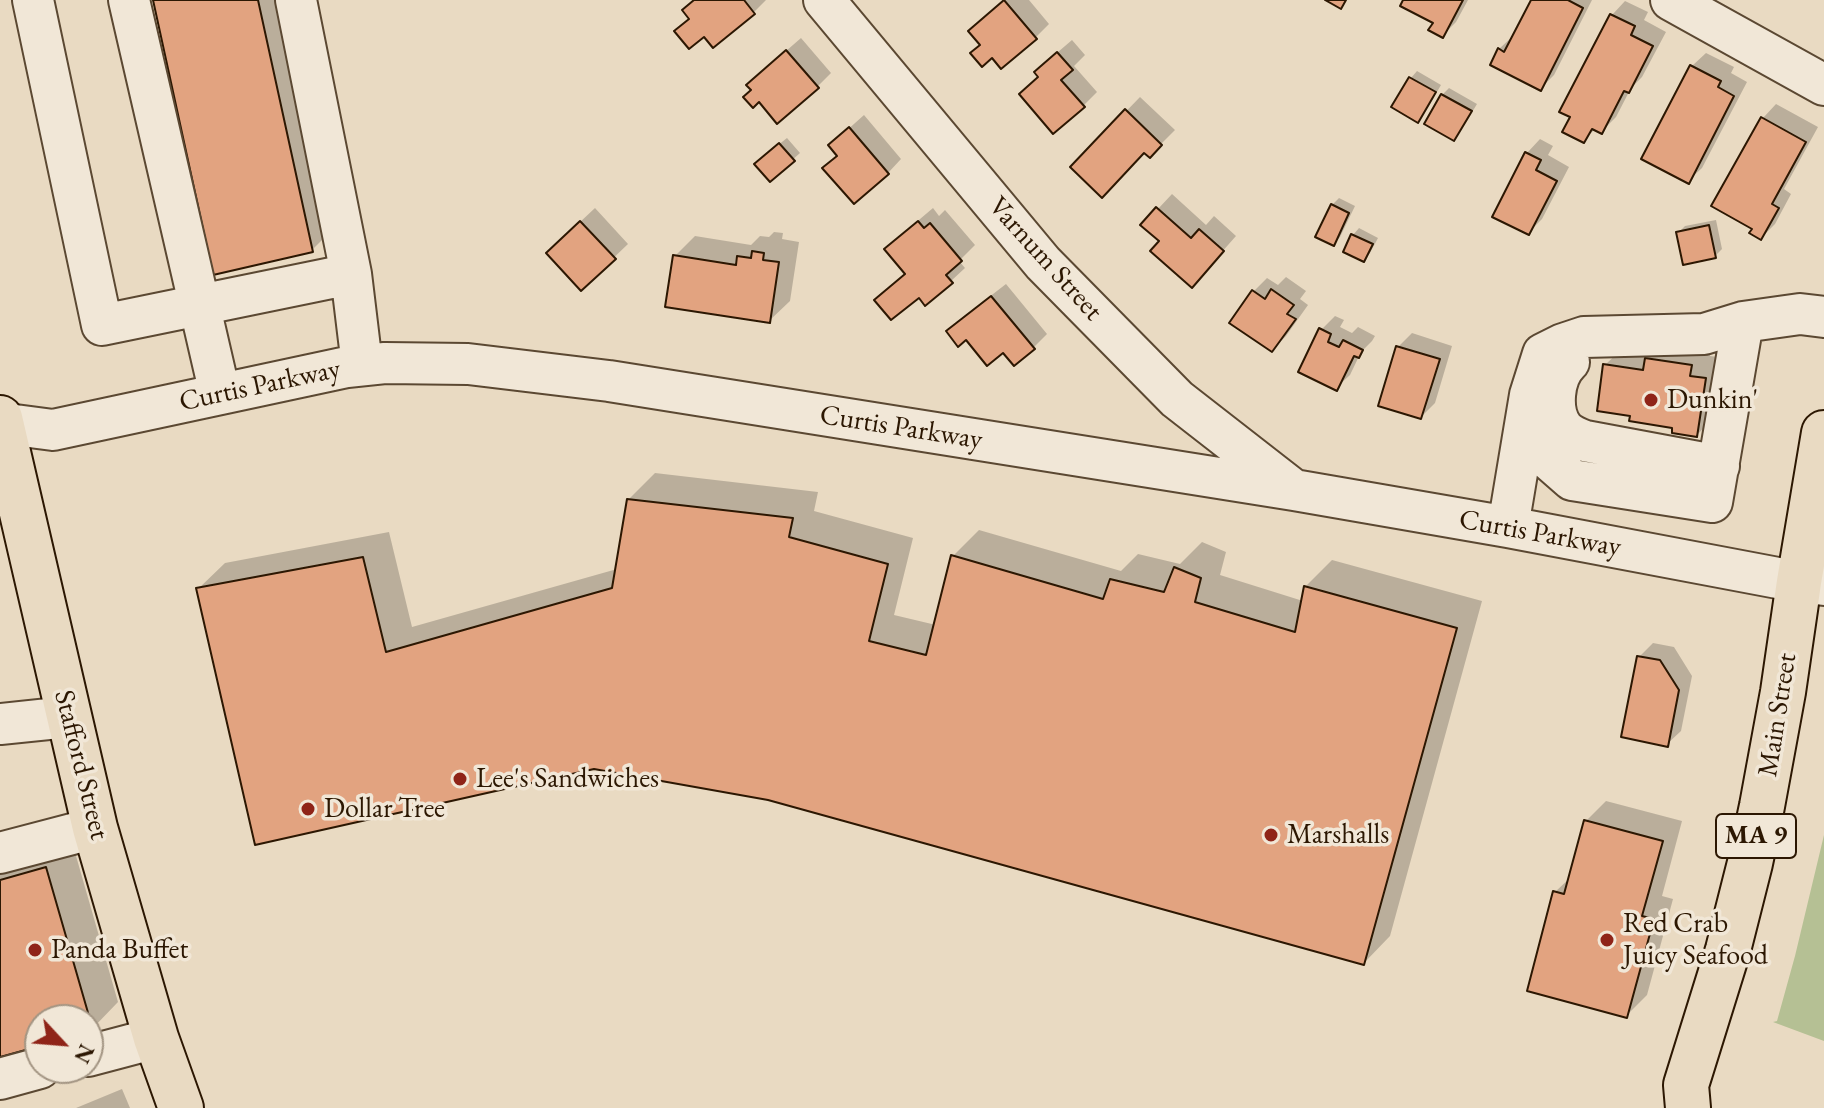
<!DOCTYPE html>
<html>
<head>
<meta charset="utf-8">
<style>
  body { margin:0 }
  #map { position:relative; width:1824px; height:1108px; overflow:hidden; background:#e9dac2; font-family:"EB Garamond",serif }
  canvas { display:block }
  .north { position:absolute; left:24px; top:1004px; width:80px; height:80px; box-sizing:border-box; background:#f1e7d7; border:2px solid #a29482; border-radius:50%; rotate:116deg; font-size:22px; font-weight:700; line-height:32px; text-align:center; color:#2c1702 }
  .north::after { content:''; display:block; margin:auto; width:28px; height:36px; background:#8f2418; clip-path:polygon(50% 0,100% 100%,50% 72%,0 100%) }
</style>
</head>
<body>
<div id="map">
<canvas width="1824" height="1108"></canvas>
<div class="north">N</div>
</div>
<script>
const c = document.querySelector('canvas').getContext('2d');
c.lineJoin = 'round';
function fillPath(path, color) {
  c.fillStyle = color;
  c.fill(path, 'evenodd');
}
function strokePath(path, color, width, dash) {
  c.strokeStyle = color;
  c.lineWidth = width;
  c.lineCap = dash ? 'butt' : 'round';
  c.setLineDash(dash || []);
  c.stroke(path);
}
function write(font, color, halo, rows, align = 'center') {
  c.font = font + ' "EB Garamond",serif';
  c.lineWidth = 7;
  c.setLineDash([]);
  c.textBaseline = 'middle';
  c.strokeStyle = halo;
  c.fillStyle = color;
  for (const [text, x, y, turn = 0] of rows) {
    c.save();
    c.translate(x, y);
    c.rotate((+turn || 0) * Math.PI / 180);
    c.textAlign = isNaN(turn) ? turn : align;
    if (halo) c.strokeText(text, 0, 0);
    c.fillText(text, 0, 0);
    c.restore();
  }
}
fillPath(new Path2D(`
  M1824,835v206l-51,-19 4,-1 18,-65z`), '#b5c094');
fillPath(new Path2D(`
  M155,0h135l48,224 -26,26z
  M695,0h71l-12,12 -50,22 -27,-3 14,-14z
  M1005,0h24l20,24 -14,14 -43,18 -10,-12 3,-27z
  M1406,0h62l-12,22 -14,14 -7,-14z
  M1533,0h59l-38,75 -14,14 -41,-40 14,-13z
  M1625,1l23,11 -4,8 22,12 -24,45 -11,11 -15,29 -14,14 -6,-3 -12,12 -11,-23 39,-102z
  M801,38l30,35 -13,13 -64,3 9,-18z
  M1072,40l13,15 -11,11 23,26 -14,14 -43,-30 11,-18z
  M1706,53l28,14 -3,6 16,9 -45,86 -14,13 4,-115z
  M1417,71l24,14 -17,29 -7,6 -23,-14 17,-28z
  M1449,88l28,16 -17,28 -6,7 -12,-44z
  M1140,97l35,33 -25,25 -5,-4 -73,16z
  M1776,104l42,23 -34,62 7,5 -16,30 -14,14 2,-120z
  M864,115l37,44 -13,14 -63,-5 13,-14 7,-22z
  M787,138l13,15 -30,27 -7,-23z
  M1540,139l13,7 -5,9 21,12 -27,52 -14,14 -1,-80z
  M1172,194l34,31 8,-9 22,20 -31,35 -44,-30 -18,-16z
  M1339,198l16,8 -15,31 -6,7 -2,-39z
  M595,208l33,36 -47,45 -19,-50z
  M933,208l6,8 6,-6 30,35 -16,16 6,7 -14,13 -45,-8 -6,-37z
  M1716,220l6,29 -7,7 -37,-23 7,-7z
  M1359,228l19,10 -8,15 -6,7 -11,-25z
  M774,232l9,1 -1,6 17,3 -9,59 -21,20 -94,-65 20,-20 56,9 9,-9 9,1z
  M1286,277l20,14 -6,8 8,6 -22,31 -14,14 -18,-59 13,-13 11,7z
  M1006,284l41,50 -14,14 -29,2 -55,-18 13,-14z
  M1335,316l9,4 -4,7 12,6 6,-6 17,9 -3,5 -11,11 -11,23 -14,13 -15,-58z
  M1412,333l40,13 -17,57 -14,14 -23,-70z
  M1626,345h86l-2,11 16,2 -9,56 -20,21 -22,-9 -43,-12 -27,-49z
  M655,473l163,19 -4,19 99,27 -19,77 42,10 17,-69 26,-26 142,41 17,-17 42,10 22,-22 24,10 -6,23 83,26 3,-15 26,-26 150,41 -92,335 -26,27 -596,-165 -570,-209 27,-26 164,-31 23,95 205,-58 11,-69z
  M1653,643l21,4 18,29 -11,55 -14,13 -28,-87z
  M1606,801l76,20 -20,75 11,3 -26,96 -21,21 -71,-124 16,-15 15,-56z
  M72,842l46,160 -26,27 -4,1v-10h-48v24l-40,11v-192z
  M122,1089l8,19h-54z`), '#0003');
const building = new Path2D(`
  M153,0h105l55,252 -100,23z
  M694,0h50l11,14 -42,34 -9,-11 -15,12 -15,-18 15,-12 -7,-9z
  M1004,0l33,39 -36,30 -9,-11 -10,9 -12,-14 10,-8 -12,-14z
  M1325,0h21l-5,9z
  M1403,0h60l-20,38 -15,-8 5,-7 -33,-17z
  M1531,0h37l15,8 -42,83 -51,-26 8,-17 6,4z
  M1610,14l25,12 -4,9 22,11 -24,47 -5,-2 -22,43 -10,-5 -8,14 -22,-11 8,-15 -11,-5z
  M786,50l33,38 -42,36 -18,-22 -6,6 -10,-11 8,-7 -5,-5z
  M1057,52l16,18 -12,10 24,27 -32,27 -34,-40 19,-17 -4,-5z
  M1690,65l31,16 -3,6 16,9 -45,88 -48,-25z
  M1409,77l27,15 -18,31 -27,-16z
  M1441,94l31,17 -18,30 -30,-17z
  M1125,109l37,36 -12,13 -6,-5 -42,45 -32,-31z
  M1761,117l45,25 -34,62 7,4 -18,32 -12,-7 3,-4 -41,-23z
  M849,127l40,47 -35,30 -32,-36 15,-12 -9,-11z
  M779,143l16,18 -25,21 -16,-18z
  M1525,152l16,8 -5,10 21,11 -28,54 -37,-18z
  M1331,204l18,9 -15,33 -19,-9z
  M1156,207l35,31 8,-9 25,22 -32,37 -42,-37 9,-10 -19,-16z
  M580,221l36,38 -35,32 -35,-38z
  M918,221l6,7 6,-5 32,38 -16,14 7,8 -28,23 -6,-8 -28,22 -17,-20 31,-26 -21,-25z
  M1709,225l7,33 -33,7 -7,-33z
  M1351,234l22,10 -9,18 -21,-10z
  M752,251l12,2 -1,7 16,2 -9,61 -105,-16 8,-52 63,10 1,-9 14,2z
  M1271,289l23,16 -7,9 9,5 -24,33 -43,-29 23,-33 13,9z
  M991,296l44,53 -21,17 -11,-13 -16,13 -21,-26 -8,7 -12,-16z
  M1319,328l12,6 -3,8 11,5 4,-7 20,10 -4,8 -5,-2 -17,35 -39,-19z
  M1396,346l44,13 -19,60 -43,-13z
  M1645,358l47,7 -2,11 16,2 -9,59 -25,-4v-5l-43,-7 1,-5 -33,-5 6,-47 40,6z
  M627,499l166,19 -4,19 99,27 -19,77 57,14 25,-100 152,44 7,-20 54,13 10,-25 27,11 -6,24 100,30 9,-46 153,42 -93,337 -596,-165 -174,-31 -339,76 -59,-257 167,-31 23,95 226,-64z
  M1637,656l23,4 19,30 -11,57 -47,-10z
  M1584,820l79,21 -21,75 12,3 -27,99 -100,-27 26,-100 11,3z
  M46,867l47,163 -5,2v-12h-48v26l-40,11v-177z`);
fillPath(building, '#e2a380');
strokePath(building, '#2c1702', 2);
const minor = new Path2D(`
  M33,0l69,325 249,-51 -55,-274
  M129,0l91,394
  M824,0l219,263 134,136 113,88
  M1671,0l153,85
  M351,274l11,91
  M1569,362c-16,15 -19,49 -6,66 5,6 14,10 22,13l134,25
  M0,423l53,7 294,-63 38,-4 83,1 141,17 685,109 214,37 291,55 25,3
  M1524,438l48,42 140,22 31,-180
  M1508,527l22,-132 13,-41 20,-10 21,-7 120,-3 39,-12 57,-8 24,3
  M0,724l68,-7
  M0,853l95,-25
  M88,1056l68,-18
  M0,1079l40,-11`);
const major = new Path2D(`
  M0,418l95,410 61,210 25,70`);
const highway = new Path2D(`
  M1688,1108l-2,-23 42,-135 22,-87 12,-57 21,-114 16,-110 25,-149`);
strokePath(minor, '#5b4832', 44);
strokePath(major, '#2c1702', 48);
strokePath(highway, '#2c1702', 48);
strokePath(minor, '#f1e7d7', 40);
strokePath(major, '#e9dac2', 44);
strokePath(highway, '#e9dac2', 44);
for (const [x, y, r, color] of [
  [1651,400,8,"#8f2418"],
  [460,779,8,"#8f2418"],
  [308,809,8,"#8f2418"],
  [1271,835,8,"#8f2418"],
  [1607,940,8,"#8f2418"],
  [35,950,8,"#8f2418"]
]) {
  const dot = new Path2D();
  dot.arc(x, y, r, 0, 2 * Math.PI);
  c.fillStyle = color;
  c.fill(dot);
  strokePath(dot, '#f1e7d7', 3);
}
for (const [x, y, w] of [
  [1756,836,80]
]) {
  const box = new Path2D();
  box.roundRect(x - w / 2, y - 22, w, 44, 6);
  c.fillStyle = '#f1e7d7';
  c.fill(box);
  strokePath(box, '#2c1702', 2);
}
write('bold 26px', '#2c1702', null, [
  ["MA 9",1756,836]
]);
write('28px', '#2c1702', '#f1e7d7', [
  ["Varnum Street",1045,259,48],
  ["Curtis Parkway",260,386,-12],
  ["Curtis Parkway",901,428,9],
  ["Curtis Parkway",1540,534,10],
  ["Main Street",1778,715,-81],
  ["Stafford Street",81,765,76]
]);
write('28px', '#2c1702', '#f1e7d7', [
  ["Dunkin'",1667,400],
  ["Lee's Sandwiches",476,779],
  ["Dollar Tree",324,809],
  ["Marshalls",1287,835],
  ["Red Crab",1623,924],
  ["Juicy Seafood",1623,956],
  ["Panda Buffet",51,950]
], 'left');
</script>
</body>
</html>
